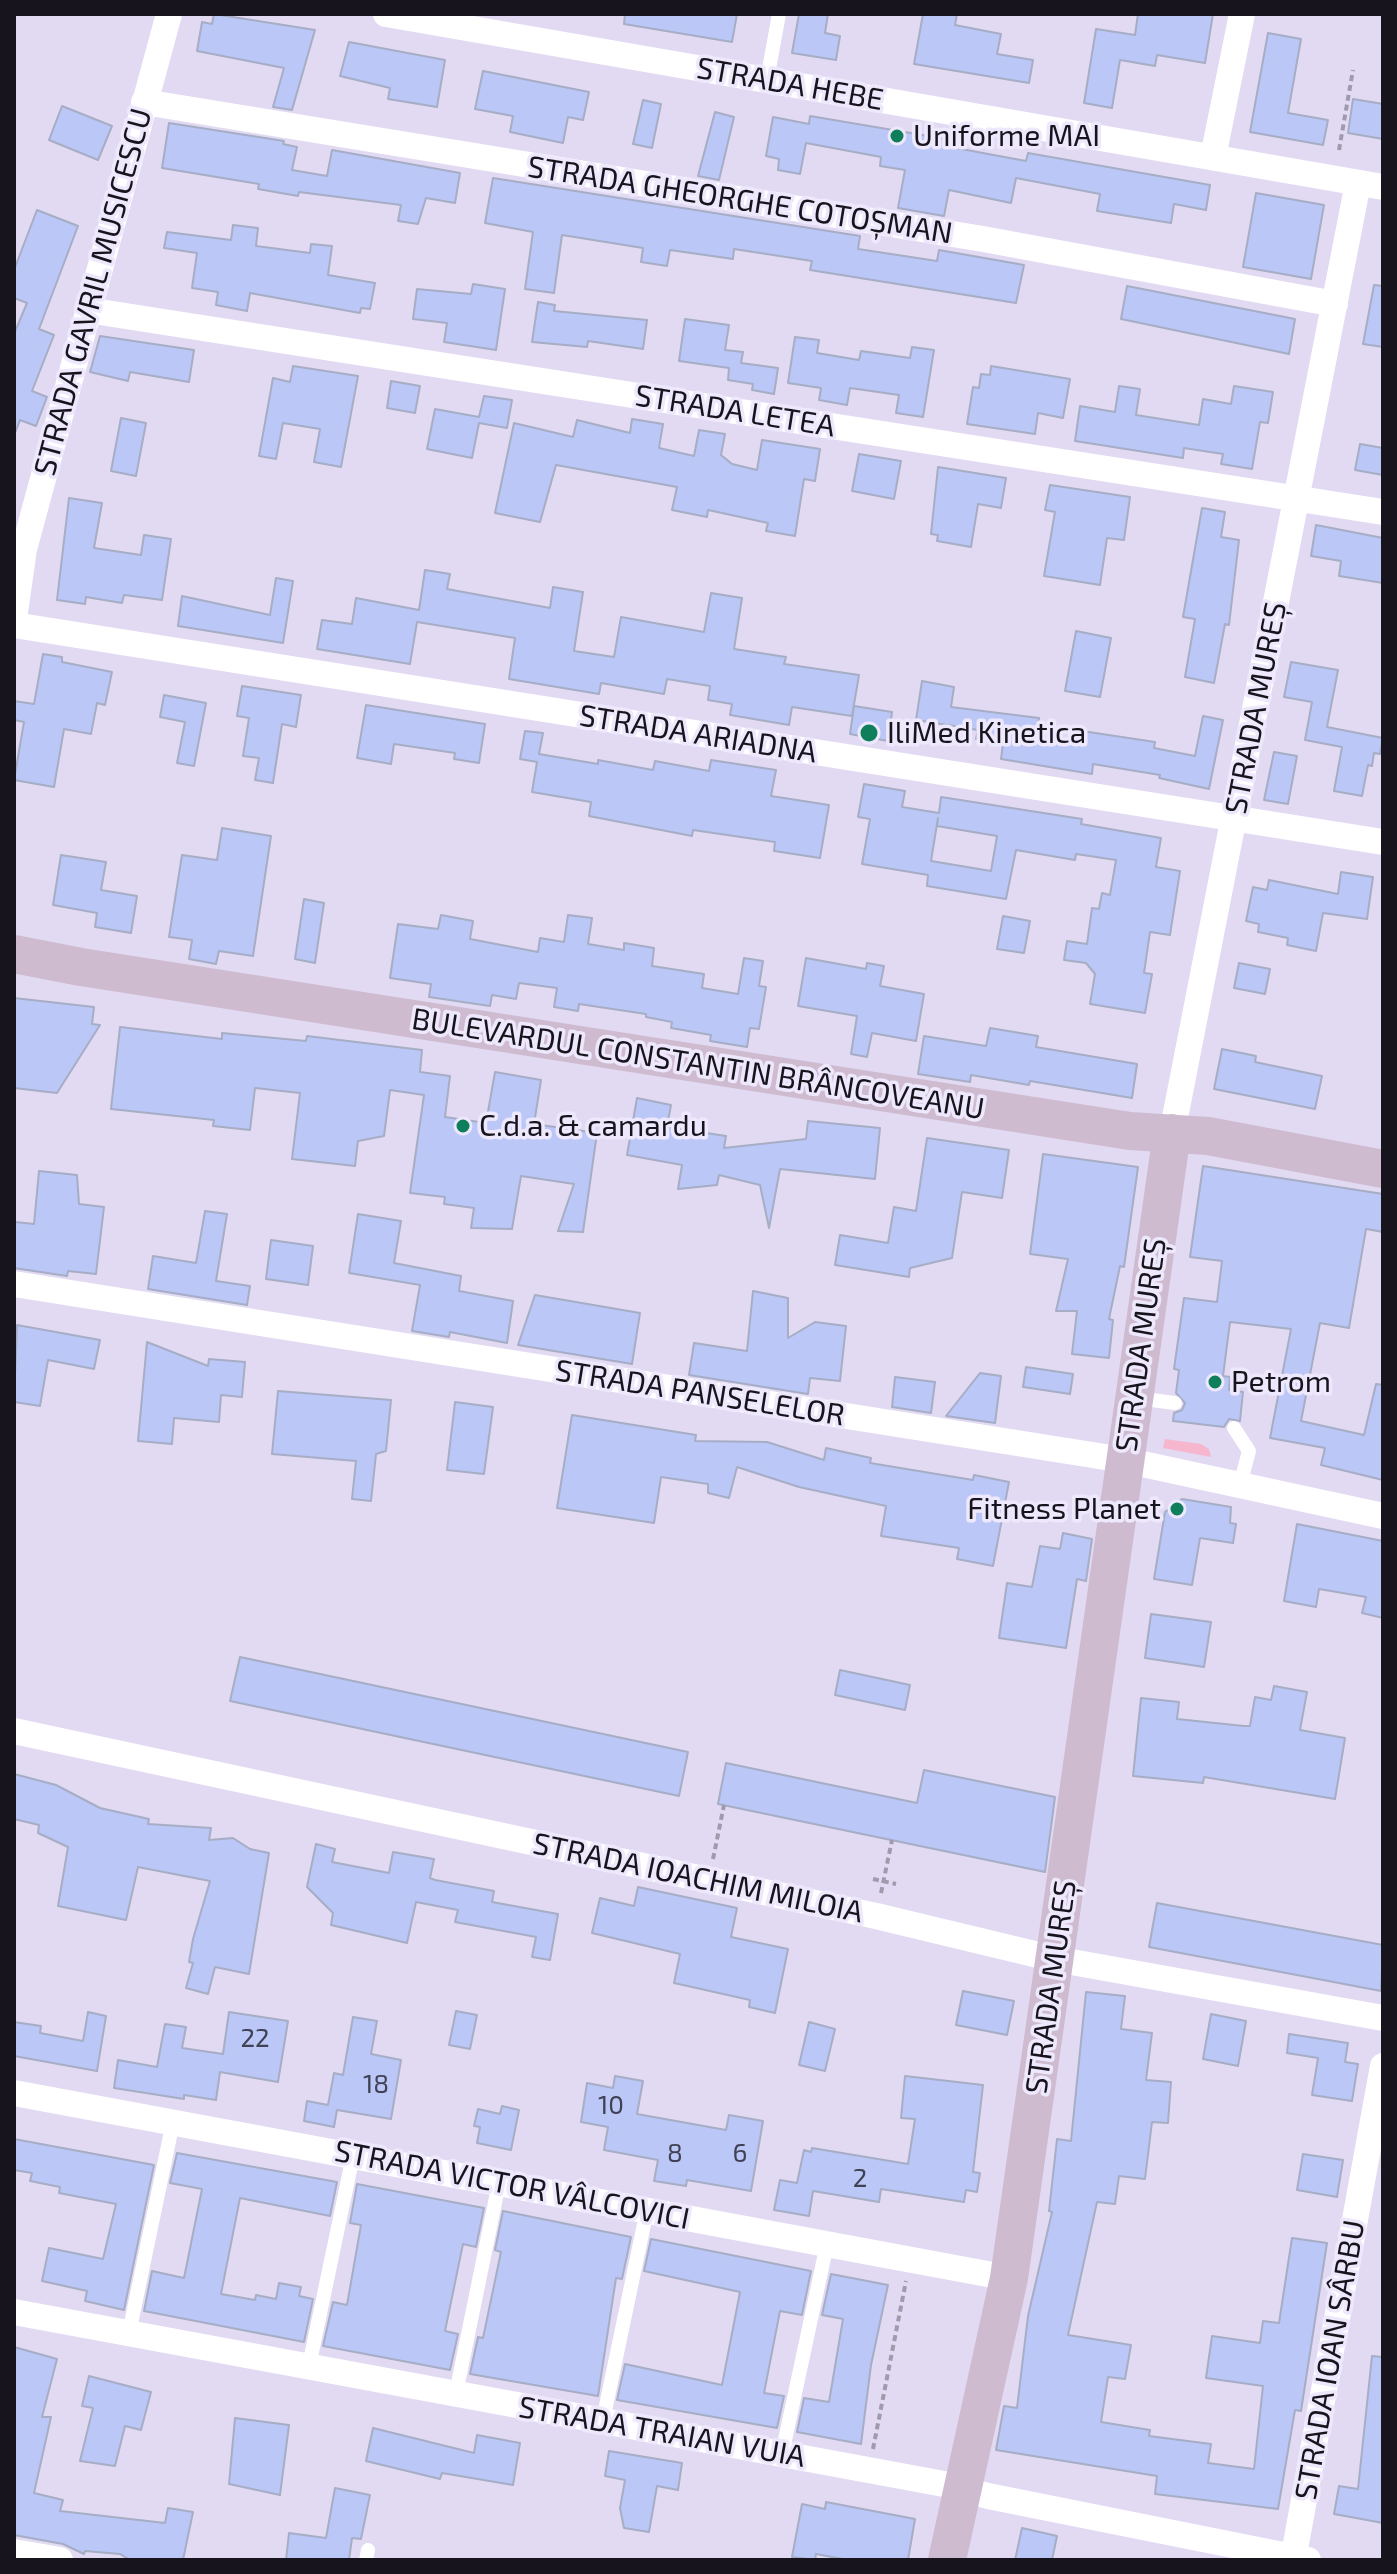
<!DOCTYPE html>
<html>
<head>
<meta charset="utf-8">
<style>
  body { margin:0 }
  #map { position:relative; width:1397px; height:2574px; overflow:hidden; background:#e2daf3; font-family:"Exo 2",sans-serif }
  canvas { display:block }
  .frame { position:absolute; inset:0; border:16px solid #17141d; pointer-events:none }
</style>
</head>
<body>
<div id="map">
<canvas width="1397" height="2574"></canvas>
<div class="frame"></div>
</div>
<script>
const c = document.querySelector('canvas').getContext('2d');
c.lineJoin = 'round';
function fillPath(path, color) {
  c.fillStyle = color;
  c.fill(path, 'evenodd');
}
function strokePath(path, color, width, dash) {
  c.strokeStyle = color;
  c.lineWidth = width;
  c.lineCap = dash ? 'butt' : 'round';
  c.setLineDash(dash || []);
  c.stroke(path);
}
function write(font, color, halo, rows, align = 'center') {
  c.font = font + ' "Exo 2",sans-serif';
  c.lineWidth = 7;
  c.setLineDash([]);
  c.textBaseline = 'middle';
  c.strokeStyle = halo;
  c.fillStyle = color;
  for (const [text, x, y, turn = 0] of rows) {
    c.save();
    c.translate(x, y);
    c.rotate((+turn || 0) * Math.PI / 180);
    c.textAlign = isNaN(turn) ? turn : align;
    if (halo) c.strokeText(text, 0, 0);
    c.fillText(text, 0, 0);
    c.restore();
  }
}
fillPath(new Path2D(`
  M1165,1439l36,5 8,5 2,8 -48,-9z`), '#f6b7ce');
const building = new Path2D(`
  M214,14l101,16 -23,80 -19,-3 11,-39 -87,-17 5,-29 10,2z
  M625,14h112l-5,28 -108,-18z
  M799,14h29l-3,19 15,3 -4,24 -44,-7z
  M923,14h34l-2,11 46,9 -4,20 36,6 -4,23 -115,-19z
  M1138,14h75l-8,49 -48,-8 -2,11 -35,-6 -8,48 -28,-5 12,-74 39,6z
  M1268,33l33,6 -13,74 40,7 -5,25 -73,-13z
  M349,42l96,18 -8,47 -49,-8 2,-11 -50,-12z
  M483,71l106,21 -6,28 -15,-3 -5,26 -53,-11 3,-16 -38,-7z
  M1353,99l30,5v35l-35,-6z
  M643,100l18,4 -9,44 -19,-4z
  M62,106l50,20 -14,34 -49,-20z
  M715,112l19,5 -15,63 -21,-4z
  M810,116l148,25 -2,7 70,13 2,-8 182,32 -4,25 -32,-6 -3,19 -74,-12 3,-17 -84,-16 -5,25 -62,-13 -5,26 -46,-8 7,-38 -25,-4 1,-9 -75,-14 -6,31 -22,-4 1,-11 -13,-3 7,-39 36,7z
  M169,123l115,18 -1,3 14,3 -5,23 35,6 5,-26 128,23 -5,30 -29,-5 -8,26 -20,-3 3,-16 -102,-13 -1,4 -40,-7 1,-5 -97,-16z
  M493,178l367,58 -2,13 79,12 2,-11 85,15 -8,38 -206,-33 2,-9 -78,-12 -1,10 -63,-9 -3,16 -26,-4 2,-14 -81,-13 -8,58 -29,-4 8,-57 -48,-9z
  M1256,193l68,12 -13,74 -68,-12z
  M37,210l41,16 -39,103 15,6 -22,56 15,6 -11,29 -16,-6 -5,13 -1,-99 13,-31 -13,-5v-28z
  M233,225l25,3 -2,18 54,7 1,-9 21,2 -4,29 47,8 -5,26 -9,-1 -1,5 -110,-20 -3,18 -31,-6 2,-13 -26,-4 5,-35 -33,-5 3,-16 64,8z
  M473,284l32,5 -9,61 -52,-8 3,-19 -34,-4 4,-30 54,5z
  M1374,285l9,1v61l-20,-3z
  M1127,286l168,33 -6,35 -168,-35z
  M538,302l17,3 -1,6 93,9 -4,29 -55,-8 -1,6 -55,-5z
  M685,319l44,6 -4,25 18,2 -2,11 37,5 -4,26 -22,-4 1,-6 -25,-4 1,-12 -50,-7z
  M100,336l94,14 -5,32 -59,-10 -2,9 -38,-9z
  M795,337l24,3 -2,13 42,7 2,-9 49,7 2,-11 22,3 -11,67 -27,-4 3,-18 -49,-7 -3,17 -28,-5 2,-12 -33,-5z
  M293,366l65,10 -17,91 -27,-5 6,-33 -37,-6 -7,36 -17,-3 14,-78 17,4z
  M991,366l79,13 -7,39 -25,-5 -3,21 -68,-10 6,-37 6,1 2,-14 9,1z
  M391,381l29,5 -5,27 -28,-5z
  M1119,386l21,3 -4,26 63,10 4,-26 28,5 3,-18 39,6 -5,31 -8,-1 -8,47 -31,-5 2,-10 -39,-6 -1,10 -108,-17 5,-35 35,6z
  M484,396l28,4 -5,28 -28,-5 -7,35 -45,-9 8,-40 44,8z
  M121,418l25,5 -10,53 -25,-5z
  M632,419l31,5 -4,24 35,8 5,-26 26,4 -4,21 11,9 25,6 5,-30 58,9 -5,32 -11,-2 -9,57 -29,-5 2,-8 -60,-13 -1,7 -35,-7 5,-23 -121,-22 -16,57 -45,-9 19,-90 59,14 4,-17 53,13z
  M1360,444l23,4v27l-28,-5z
  M859,454l42,7 -7,38 -42,-8z
  M938,467l68,11 -5,30 -23,-4 -7,43 -34,-6 1,-6 -7,-1z
  M1050,485l80,12 -6,43 -17,-2 -7,47 -56,-9 11,-64 -10,-2z
  M69,498l33,5 -8,45 47,7 3,-20 27,4 -9,61 -38,-5 -2,8 -36,-6 -1,7 -28,-4z
  M1202,508l23,4 -4,25 18,3 -10,85 -4,-1 -11,59 -29,-6 10,-58 -12,-2z
  M1316,525l67,13v45l-44,-7 2,-15 -30,-5z
  M425,570l25,4 -3,15 103,19 3,-21 30,5 -9,59 40,6 7,-40 83,15 7,-39 31,5 -8,51 52,8 -2,7 75,11 -7,41 -60,-9 -3,18 -59,-10 2,-11 -24,-4 2,-14 -43,-7 -3,15 -63,-11 -2,11 -90,-15 6,-41 -98,-16 -7,42 -93,-15 5,-29 30,4 4,-26 63,12z
  M276,578l17,3 -10,62 -105,-17 4,-30 88,19z
  M1076,631l35,7 -11,59 -35,-6z
  M43,654l19,3v5l50,10 -7,33 -8,-2 -6,31 -27,-5 -10,58 -40,-7 10,-58 -10,-2v-19l20,3z
  M1291,662l47,8 -11,57 56,11 -3,16 -6,-1 -2,13 -4,-1 -6,31 -28,-5 8,-44 -37,-7 7,-38 -28,-5z
  M922,681l32,6 -3,20 88,11 -3,19 44,6 2,-12 73,11 -1,6 41,8 8,-40 20,4 -14,69 -50,-11 1,-3 -67,-11 -1,10 -91,-15 2,-15 -27,-5 2,-9 -62,-10z
  M242,686l59,9 -5,32 -14,-3 -9,59 -18,-3 4,-22 -16,-2 6,-38 -12,-2z
  M164,695l42,8 -12,63 -17,-3 8,-41 -25,-5z
  M366,705l119,19 -6,39 -25,-4 1,-6 -61,-9 -3,20 -34,-6z
  M854,706l38,6 -4,29 -38,-7z
  M525,731l18,2 -4,21 59,10v-4l55,10 2,-9 54,10 2,-11 65,10 -5,26 58,9 -9,53 -46,-7 1,-9 -82,-12 -1,6 -103,-20 2,-14 -59,-10 5,-30 -17,-3z
  M1274,752l23,4 -9,48 -24,-4z
  M864,784l41,7 -3,16 37,6 2,-16 141,22 -1,5 80,14 -5,29 24,4 -10,64 -20,-3 -6,41 8,1 -7,39 -55,-9 5,-30 -9,-11 -22,-3 3,-19 20,3 5,-36 7,1 3,-16 8,2 6,-35 -40,-6 -1,6 -59,-10 -10,49 -79,-13 1,-11 -66,-11 8,-45 -12,-2zM938,818l-1,8 60,10 -6,35 -60,-10z
  M222,828l49,8 -18,120 -34,-5 -3,13 -27,-5 3,-19 -23,-3 13,-82 35,5z
  M61,855l45,7 -5,28 36,6 -6,37 -36,-6 2,-14 -44,-8z
  M1341,872l32,5 -6,42 -44,-6 -7,38 -29,-6 1,-7 -30,-6 1,-8 -13,-3 7,-34 14,3 2,-10 69,14z
  M304,899l20,4 -9,60 -20,-4z
  M441,915l32,6 -3,18 68,13 2,-14 24,4 4,-27 24,3 -4,26 36,6v-7l30,5 -2,18 52,8 -2,14 36,6 6,-36 19,3 -4,25 7,1 -7,42 -9,-1 -3,19 -37,-6 1,-6 -40,-7 1,-6 -26,-5v-3l-67,-10 -1,7 -24,-4 3,-19 -38,-5 -3,16 -24,-4 -2,11 -61,-9 2,-13 -41,-6 8,-54 40,5z
  M1003,916l27,5 -6,32 -27,-4z
  M806,958l60,11 1,-6 17,3 -4,20 44,8 -8,47 -44,-8 -5,24 -16,-3 6,-38 -59,-10z
  M1239,963l31,6 -5,25 -31,-6z
  M14,998l80,9 -2,17 8,1 -43,68 -43,-5z
  M120,1027l102,12v-6l84,8 1,-5 115,14 -2,22 30,4 -5,41 41,6 9,-51 46,8 -7,44 63,9 -14,99 -25,-1 16,-47 -53,-8 -9,53 -41,-1 3,-20 -30,-4 1,-7 -35,-4 14,-98 -34,-5 -6,46 -26,5 -3,25 -63,-7 8,-66 -45,-5 -5,42 -37,-4 1,-6 -103,-11z
  M990,1028l48,8 -2,11 101,17 -5,34 -102,-17 -1,4 -58,-10 -1,7 -52,-8 6,-38 62,10z
  M1222,1049l34,7 -1,6 67,14 -7,33 -101,-20z
  M637,1098l34,7 -4,22 59,9 -2,12 82,-9 2,-18 72,7 -5,51 -95,-10 -11,59 -9,-43 -41,-10 -2,10 -39,4 4,-24 -55,-10z
  M927,1138l82,12 -7,48 -40,-6 -10,66 -42,10 -1,9 -74,-12 5,-30 48,8 6,-36 22,4z
  M1043,1154l95,13 -14,100 -4,-1 -11,53 4,1 -4,38 -37,-4 5,-43h-21l12,-52 -38,-5z
  M1203,1166l180,28v38l-17,-3 -17,99 -29,-5 -19,98 63,14 12,-51 7,1v95l-62,-15 4,-17 -55,-10 21,-109 -61,-7 -7,54 7,1 -1,13 14,2 -3,29 -11,-2 -5,8 -51,-6 1,-8 8,-3 3,-7 -9,-10 3,-23 -5,-1 10,-71 33,4 5,-41 -32,-4z
  M39,1171l38,4 2,29 25,3 -8,67 -28,-3 -1,5 -53,-8 1,-46 19,2z
  M205,1211l22,3 -11,67 34,5 -3,19 -99,-16 5,-33 43,7z
  M358,1214l43,7 -7,42 67,13 -2,15 54,10 -6,42 -57,-11 -1,5 -37,-6 8,-46 -71,-12z
  M271,1240l42,6 -5,39 -42,-6z
  M753,1291l35,7v40l27,-16 31,4 -6,55 -30,-3 -2,16 -119,-19 5,-32 53,8z
  M535,1295l105,18 -8,51 -114,-19z
  M17,1325l83,15 -6,29 -46,-9 -8,46 -26,-4z
  M147,1342l61,24 1,-7 36,3 -3,35 -21,-2 -2,27 -45,-4 -2,26 -34,-3z
  M1026,1367l47,7 -3,20 -47,-7z
  M980,1373l21,3 -6,47 -49,-7z
  M895,1377l40,5 -4,31 -39,-6z
  M278,1391l113,9 -5,51 -10,3 -5,47 -19,-2 4,-38 -84,-7z
  M455,1402l38,5 -9,67 -37,-4z
  M572,1415l124,20 -1,6 72,1 57,18 2,-12 45,10 -1,5 103,17 1,-5 35,7 -16,84 -36,-7 2,-11 -78,-12 5,-30 -87,-19 -62,-20 -8,31 -21,-5v-9l-47,-7 -7,46 -97,-15z
  M1182,1499l49,8 -1,16 6,1 -3,19 -33,-5 -8,47 -38,-6 11,-67z
  M1297,1524l86,17v77l-21,-5 4,-16 -47,-8 -3,18 -32,-6z
  M1063,1533l29,6 -6,42 -9,-2 -11,69 -67,-10 8,-55 25,4 8,-41 20,3z
  M1151,1614l60,8 -7,45 -59,-9z
  M240,1657l448,95 -9,44 -449,-95z
  M840,1670l70,15 -5,25 -70,-15z
  M1274,1686l33,6 -7,38 45,8 -10,61 -131,-22 -1,6 -70,-7 8,-78 38,4 -2,17 67,7h6l5,-29 16,3z
  M726,1763l191,40 7,-33 131,27 -10,75 -327,-68z
  M14,1774l42,11 44,23 49,11 -1,5 63,4 -2,12 24,-2 17,11 19,4 -20,121 -34,-7 -7,27 -22,-6 7,-25 -4,-1 4,-23 17,-58 -72,-14 -12,53 -68,-14 10,-59 -30,-14 1,-8 -25,-6z
  M316,1844l19,5 -3,13 57,11 4,-21 41,7 -4,19 5,2 59,11 -2,11 66,12 -8,46 -18,-3 4,-20 -81,-15 3,-12 -42,-8 -9,41 -76,-18 2,-12 -26,-26z
  M638,1887l99,21 -6,29 57,12 -13,64 -26,-6 1,-7 -76,-17 6,-29 -88,-21 8,-35 34,8z
  M1157,1903l226,42 -2,46 -232,-44z
  M963,1991l51,10 -7,34 -51,-10z
  M1086,1992l39,4 -4,33 31,4 -6,47 25,2 -3,41 -16,-1 -7,57 -26,-3 -4,28 -18,-2 -29,133 63,10 -6,34 -17,-2 -7,45 49,8 -1,6 62,8 -3,19 46,6 9,-83 -57,-8 6,-42 48,7 3,-22 16,2 13,-85 35,5 -26,168 -6,-1 -17,99 -123,-15 2,-18 -161,-26 8,-44 13,2 11,-92 24,-104 -3,-1 8,-72 14,2z
  M456,2011l21,4 -7,34 -21,-4z
  M88,2012l18,4 -9,55 -83,-15v-34l27,4 -1,7 43,8z
  M229,2012l59,9 -10,61 -58,-10 -4,28 -32,-5v4l-70,-11 4,-28 39,7 8,-43 21,3 -4,21 41,6z
  M1211,2014l35,7 -8,45 -35,-7z
  M353,2017l24,4 -6,33 30,6 -10,59 -54,-9 -3,17 -30,-6 3,-20 21,4 6,-32 9,2z
  M809,2022l26,7 -10,42 -26,-6z
  M1289,2034l59,9 -3,19 13,2 -6,37 -40,-6 6,-37 -31,-5z
  M615,2076l28,5 -6,33 89,16 3,-15 34,6 -12,70 -64,-11 -1,6 -32,-5 4,-21 -54,-10 4,-23 -27,-5 6,-39 26,5z
  M905,2076l78,9 -10,87 7,1 -3,19 -11,-2 -2,12 -83,-13 -2,13 -66,-11 -4,25 -35,-6 6,-30 17,3 7,-33 7,2 1,-4 96,16 7,-45 -14,-1z
  M502,2106l17,4 -8,40 -34,-7 3,-16 -6,-1 4,-17 22,5z
  M14,2139l140,26 -30,145 -39,-9 2,-10 -45,-10 7,-33 54,11 13,-55 -57,-11 1,-6 -30,-6 2,-8 -18,-3z
  M177,2153l160,29 -7,34 -90,-18 -19,96 34,6 1,-5 20,4 3,-16 22,4 -2,9 14,3 -9,43 -160,-31 8,-40 32,7 18,-89 -32,-6z
  M1303,2154l40,6 -6,37 -40,-7z
  M357,2184l127,24 -8,39 -13,-3 -18,87 13,3 -8,36 -127,-24 10,-44 14,3 14,-80 -11,-2z
  M503,2211l128,26 -9,42 -6,-1 -18,118 -128,-22 8,-37 5,1 18,-86 -6,-2z
  M651,2239l160,32 -9,44 -22,-4 -16,82 20,3 -7,32 -160,-28 8,-36 97,21 18,-93 -96,-21z
  M831,2274l57,11 -17,80 -10,79 -64,-12 7,-34 25,4 14,-83 -21,-4z
  M14,2347l43,12 -15,58h9l-17,76 29,7 -3,11 105,12 3,-15 25,4 -10,48h-53l-10,-6 -35,-3 -1,3 -21,-10 -49,-9z
  M1372,2356l11,1v166l-49,-9 5,-28 19,3z
  M89,2376l62,16 -10,38 -16,-4 -10,40 -35,-5 13,-53 -11,-2z
  M235,2418l54,7 -9,70 -51,-11z
  M373,2428l101,25 3,-18 43,8 -7,42 -71,-12 -2,6 -74,-18z
  M609,2451l73,12 -4,27 -21,-4 -8,46 -25,-4 -4,-20 5,-28 -20,-4z
  M335,2488l35,7 -9,44 -9,-1 -3,22h-63l3,-27 37,5z
  M826,2502l89,17 -7,41h-60l-32,-6 -1,6 -23,-3 10,-53 23,5z
  M1022,2528l35,8 -5,24h-37z`);
fillPath(building, '#bbc7f7');
strokePath(building, '#a6adc5', 2);
strokePath(new Path2D(`
  M1339,150l14,-80
  M713,1859l11,-54
  M873,1879l23,5
  M881,1893l11,-53
  M873,2449l33,-168`), '#a09aad', 4, [6, 4]);
strokePath(new Path2D(`
  M767,80l12,-66
  M1136,1398l39,5
  M1234,1428l15,23 -9,34
  M129,2333l44,-211
  M309,2366l44,-210
  M456,2393l43,-210
  M603,2420l44,-210
  M782,2454l45,-210
  M366,2560l2,-10`), '#fff', 14);
strokePath(new Path2D(`
  M386,14l997,173
  M144,102l839,137 352,65
  M1213,157l29,-143
  M87,310l1296,202
  M14,619l10,-70 145,-535
  M14,625l1369,217
  M1172,1133l186,-950
  M14,1284l1110,176 259,56
  M14,1731l862,185 179,43 328,59
  M14,2093l995,185
  M14,2312l930,172 44,12 320,64
  M14,2552l46,8
  M1293,2560l90,-494`), '#fff', 26);
strokePath(new Path2D(`
  M14,954l67,13 1049,164 78,5 175,33
  M947,2560l62,-282 163,-1145`), '#cfbbd0', 38);
for (const [x, y, r, color] of [
  [897,136,8,"#0f7e5a"],
  [869,733,10,"#0f7e5a"],
  [463,1126,8,"#0f7e5a"],
  [1215,1382,8,"#0f7e5a"],
  [1177,1509,8,"#0f7e5a"]
]) {
  const dot = new Path2D();
  dot.arc(x, y, r, 0, 2 * Math.PI);
  c.fillStyle = color;
  c.fill(dot);
  strokePath(dot, '#eee8fc', 3);
}
write('26px', '#404154', null, [
  ["22",255,2038],
  ["18",376,2084],
  ["10",611,2105],
  ["8",675,2153],
  ["6",740,2153],
  ["2",860,2178]
]);
write('30px', '#17141d', '#eee8fc', [
  ["STRADA HEBE",790,84,10],
  ["STRADA GHEORGHE COTOȘMAN",740,200,9],
  ["STRADA GAVRIL MUSICESCU",93,292,-75],
  ["STRADA LETEA",735,411,9],
  ["STRADA MUREȘ",1256,708,-79],
  ["STRADA ARIADNA",698,734,9],
  ["BULEVARDUL CONSTANTIN BRÂNCOVEANU",698,1064,9],
  ["STRADA MUREȘ",1141,1345,-82],
  ["STRADA PANSELELOR",700,1393,9],
  ["STRADA IOACHIM MILOIA",698,1878,12],
  ["STRADA MUREȘ",1051,1987,-82],
  ["STRADA VICTOR VÂLCOVICI",512,2185,11],
  ["STRADA IOAN SÂRBU",1330,2360,-80],
  ["STRADA TRAIAN VUIA",662,2432,10]
]);
write('30px', '#17141d', '#eee8fc', [
  ["Uniforme MAI",913,136],
  ["IliMed Kinetica",887,733],
  ["C.d.a. & camardu",479,1126],
  ["Petrom",1231,1382],
  ["Fitness Planet",1161,1509,"right"]
], 'left');
</script>
</body>
</html>
